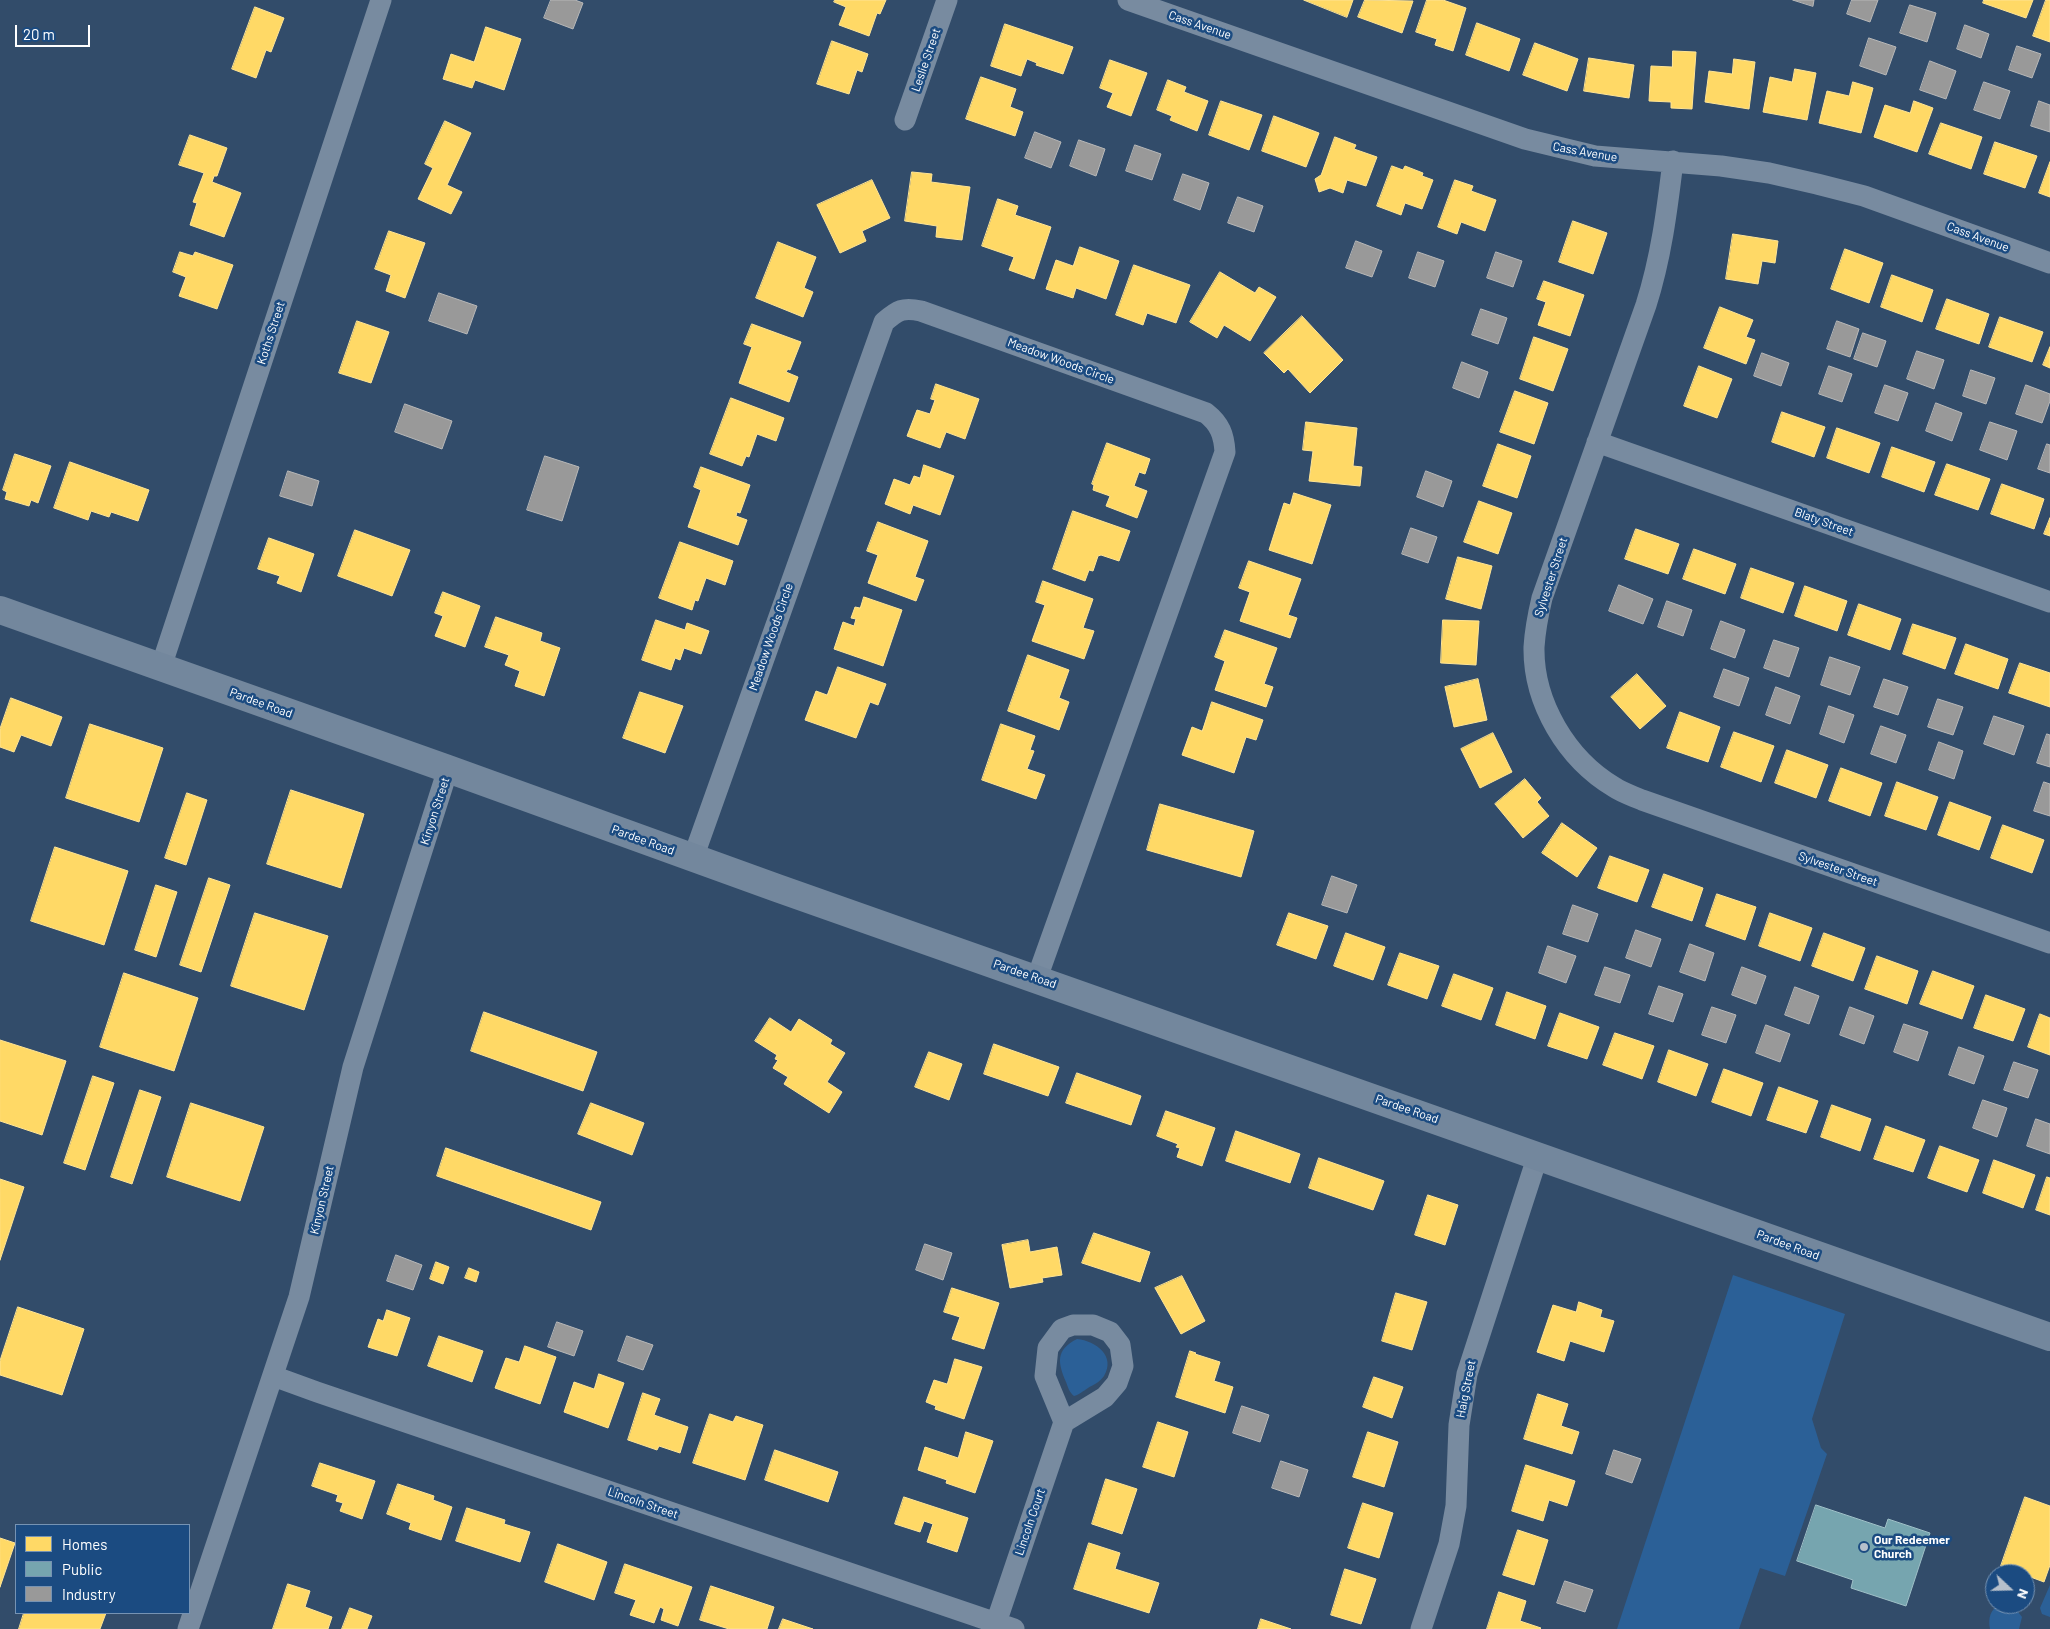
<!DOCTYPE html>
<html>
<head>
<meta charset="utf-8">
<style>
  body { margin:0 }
  #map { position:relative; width:2050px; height:1629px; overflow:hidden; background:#324c6a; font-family:Barlow,sans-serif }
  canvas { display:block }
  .legend { position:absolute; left:15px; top:1524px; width:175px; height:90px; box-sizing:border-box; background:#1b4b81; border:1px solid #7693b3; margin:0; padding:6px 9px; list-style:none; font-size:15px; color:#fff }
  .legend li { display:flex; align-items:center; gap:10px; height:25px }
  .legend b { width:25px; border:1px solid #7693b3 }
  .north { position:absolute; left:1985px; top:1564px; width:50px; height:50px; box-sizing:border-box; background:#1b4b81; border:1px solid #7693b3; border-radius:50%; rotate:111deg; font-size:14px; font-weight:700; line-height:20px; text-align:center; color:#fff }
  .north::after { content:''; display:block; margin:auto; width:18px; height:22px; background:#b7c0cb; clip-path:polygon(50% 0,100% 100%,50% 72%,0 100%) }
  .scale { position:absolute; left:15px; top:25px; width:75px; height:22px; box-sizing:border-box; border:2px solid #fff; border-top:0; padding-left:6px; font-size:15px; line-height:18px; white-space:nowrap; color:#fff; -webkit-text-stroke:4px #1b4b81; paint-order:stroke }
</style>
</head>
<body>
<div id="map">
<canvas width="2050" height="1629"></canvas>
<ul class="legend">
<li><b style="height:14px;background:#ffd966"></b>Homes</li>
<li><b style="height:14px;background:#76a5af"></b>Public</li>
<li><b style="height:14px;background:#999"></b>Industry</li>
</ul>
<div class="north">N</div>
<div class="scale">20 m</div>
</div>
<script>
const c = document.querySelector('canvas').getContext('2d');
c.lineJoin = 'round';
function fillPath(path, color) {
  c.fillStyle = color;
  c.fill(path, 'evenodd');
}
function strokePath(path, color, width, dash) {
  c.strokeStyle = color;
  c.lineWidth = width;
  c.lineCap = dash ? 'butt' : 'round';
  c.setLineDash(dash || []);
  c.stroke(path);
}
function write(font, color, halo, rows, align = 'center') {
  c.font = font + ' Barlow,sans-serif';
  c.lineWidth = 5;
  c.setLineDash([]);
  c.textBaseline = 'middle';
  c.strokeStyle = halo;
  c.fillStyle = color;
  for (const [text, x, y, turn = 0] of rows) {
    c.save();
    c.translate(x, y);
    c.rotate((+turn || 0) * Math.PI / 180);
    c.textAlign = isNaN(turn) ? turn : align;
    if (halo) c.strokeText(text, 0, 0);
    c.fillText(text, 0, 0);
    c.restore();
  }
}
fillPath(new Path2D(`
  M1733,1275l112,39 -33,105 9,29 6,6 -42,122 -25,-8 -21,61h-122z
  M1077,1339c19,2 39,17 27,37 -4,6 -11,9 -16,12 -5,3 -9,7 -14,8 -5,-4 -6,-9 -8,-14 -8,-19 -11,-32 11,-43z
  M2050,1585v32l-8,-3 -2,-6z
  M2001,1604h11l10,13 -3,12h-29c-2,-11 0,-20 11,-25z`), '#2b6097');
const homes = new Path2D(`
  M835,0h51l-6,14 -3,-1 -8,23 -30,-11 7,-18 -12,-5z
  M1304,0h49l-6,17z
  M1365,0l48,1 -11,32 -44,-16z
  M1427,0h16l23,8 -13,43 -18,-6 2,-6 -21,-7z
  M1984,0h49l-7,18 -43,-15z
  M2046,0h4v42l-17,-6z
  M255,7l29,11 -13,34 -5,-2 -10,28 -24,-9z
  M1477,23l43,16 -11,32 -43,-16z
  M1005,24l68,23 -10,27 -27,-9 1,-2 -10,-4 -6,17 -30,-10z
  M486,27l35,12 -17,51 -29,-10 -3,8 -29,-9 8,-25 23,8z
  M832,41l36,13 -6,18 -5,-2 -8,24 -32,-10z
  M1535,43l43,16 -11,32 -44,-16z
  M1673,51l23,1 -4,57 -21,-1v-6l-22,-1 2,-35 21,1z
  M1589,58l45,7 -5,33 -45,-7z
  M1734,59l21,3 -6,47 -44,-7 4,-31 23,3z
  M1110,60l37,13 -16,43 -24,-9 6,-14 -13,-5z
  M1795,69l21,4 -9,47 -44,-8 7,-35 22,5z
  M981,77l35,12 -6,18 13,5 -8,24 -49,-17z
  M1168,80l18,7 -2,5 24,9 -11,30 -27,-11 2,-4 -15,-6z
  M1853,82l20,6 -12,45 -42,-10 8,-32 22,5z
  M1221,101l41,14 -13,35 -40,-15z
  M1914,101l19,7 -16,44 -43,-15 11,-32 25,8z
  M1274,116l45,17 -13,34 -44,-16z
  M445,121l26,12 -24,52 15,7 -11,22 -33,-15 15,-31 -8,-4z
  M1941,123l41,14 -11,32 -42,-15z
  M190,135l37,13 -10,28h-3l-2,6 29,11 -17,44 -34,-12 7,-22 -4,-1 11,-29 -25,-8z
  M1335,137l21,8 -2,4 23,8 -11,29 -19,-6 -4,13 -13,-5 -11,4 -4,-13 6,-4z
  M1995,142l42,14 -12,32 -41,-14z
  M2050,162v35l-11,-4z
  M1392,166l11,4 2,-4 18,7 -1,3 11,4 -11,29 -17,-6 -4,12 -24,-9z
  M912,172l20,2 -1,8 39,5 -8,53 -26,-3 1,-11 -32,-5z
  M872,180l18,38 -28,13 4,10 -26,12 -23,-48z
  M1455,180l18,6 -2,5 25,9 -11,31 -24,-9 -4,12 -19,-7z
  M998,199l20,7 -3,9 36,12 -17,52 -25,-9 5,-13 -32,-11z
  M1573,221l34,12 -14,41 -34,-12z
  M389,231l36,12 -20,55 -19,-7 5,-16 -16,-6z
  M1733,234l45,7 -3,22 -13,-2 -4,23 -32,-5z
  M778,242l38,15 -12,31 9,4 -10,25 -47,-19z
  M1080,247l39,14 -13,38 -30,-11 -3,10 -27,-9 10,-29 17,6z
  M1845,249l38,14 -14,40 -38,-14z
  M180,252l13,4 2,-4 38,13 -16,44 -38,-13 7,-19 -13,-5z
  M1134,265l56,20 -14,38 -29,-10 -4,12 -27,-10z
  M1220,272l35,21 4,-6 17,10 -26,44 -26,-16 -7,13 -27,-16z
  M1892,275l41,15 -11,32 -41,-15z
  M1544,281l40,14 -14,41 -32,-11 8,-23 -9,-3z
  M1947,299l42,15 -10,30 -43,-15z
  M1720,307l33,13 -7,17 9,3 -9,24 -42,-16z
  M1302,316l41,44 -33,33 -22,-24 -4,4 -20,-20z
  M2000,317l43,15 -11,30 -43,-15z
  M357,321l32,11 -18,51 -32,-10z
  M752,324l49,18 -11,28 -2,-1 -2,3 12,5 -9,25 -50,-19 13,-36 -8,-3z
  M1534,337l34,12 -15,42 -33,-12z
  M2050,347v21l-7,-3z
  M1699,366l33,13 -15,39 -33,-12z
  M936,384l43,15 -14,40 -19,-7 -6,16 -33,-12 10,-26 13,4 5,-14 -4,-1z
  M1515,391l33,12 -14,41 -34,-12z
  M731,398l53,20 -8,23 -19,-7 -8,23 -3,-1 -4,10 -32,-12z
  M1782,412l43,15 -11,30 -42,-15z
  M1306,422l51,6 -4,38 9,1 -2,19 -51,-5 4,-30 -10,-1z
  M1837,428l43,15 -11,30 -42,-15z
  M1107,443l43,16 -5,15 -6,-2 -5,14 13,5 -10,27 -31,-12 4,-10 -17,-6 1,-5 -2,-1z
  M1498,444l33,12 -14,42 -34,-12z
  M1892,447l43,15 -11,30 -42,-15z
  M15,454l36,12 -13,37 -7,-3 -2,6 -24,-7 2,-7 -4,-2z
  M70,462l79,28 -11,31 -27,-9 -2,5 -18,-6 -3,9 -34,-12z
  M1947,464l43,15 -12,31 -43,-15z
  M924,465l30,11 -14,39 -27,-10 -3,9 -25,-10 9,-25 16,6 4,-9 6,2z
  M701,467l49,18 -10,28 -3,-1 -1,4 11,4 -9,25 -50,-18 13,-37 -7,-3z
  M2002,484l42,15 -10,30 -43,-15z
  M1294,493l37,12 -19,59 -43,-14 15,-47 6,2z
  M1479,501l33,12 -14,41 -34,-12z
  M1073,511l57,20 -11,30 -18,-6 -3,1 -5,15 -4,-1 -4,11 -32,-12z
  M2050,518v18l-6,-2z
  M878,522l50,19 -13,36 9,3 -8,21 -48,-18 10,-28 -11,-4z
  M1636,529l43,15 -11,30 -43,-15z
  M355,530l55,20 -18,46 -54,-20z
  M269,538l45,16 -13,38 -24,-9 3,-7 -22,-7z
  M680,542l53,19 -8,24 -19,-7 -8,23 -3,-1 -3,10 -33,-12z
  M1694,549l42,15 -11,30 -42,-15z
  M1458,557l34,9 -11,43 -35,-10z
  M1249,561l52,18 -13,36 9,3 -7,20 -50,-17 10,-29 -11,-4z
  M1751,568l43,15 -11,30 -42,-15z
  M1043,581l50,18 -10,29 11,3 -10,28 -52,-18 13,-36 -9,-3z
  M1805,586l42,15 -10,30 -42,-15z
  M443,592l37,14 -15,41 -30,-11 8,-20 -8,-3z
  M864,597l38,13 -19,56 -49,-17 9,-27 11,4 2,-7 -5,-1 4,-11 5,1z
  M1859,604l42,15 -11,31 -42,-15z
  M496,617l46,16 -2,8 20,7 -16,48 -29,-10 5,-15 -15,-6 4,-10 -24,-8z
  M656,620l29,10 2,-7 22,8 -8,23 -17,-6 -4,12 -5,-2 -4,12 -29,-10z
  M1443,620l36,1 -3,44 -35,-2z
  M1913,624l43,14 -11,31 -42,-15z
  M1225,630l52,18 -13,36 9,3 -7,20 -51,-17 10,-29 -10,-4z
  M1966,644l42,15 -10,30 -43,-15z
  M1028,655l41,15 -10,28 10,4 -10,28 -51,-19z
  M2020,663l30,10v34l-41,-14z
  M838,667l48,17 -8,21 -8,-3 -14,36 -51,-18 11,-29 11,4z
  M1637,674l29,32 -26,23 -29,-32z
  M1478,679l9,41 -33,7 -9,-40z
  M640,692l43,14 -18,47 -42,-15z
  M11,698l51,19 -11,29 -30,-11 -7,17 -14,-5v-18z
  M1212,702l51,18 -7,20 -10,-3 -12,36 -52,-18 10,-28 10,4z
  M1680,712l40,15 -12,35 -41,-14z
  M90,724l73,24 -24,74 -73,-24z
  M1001,724l34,12 -5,14 4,1 -7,18 18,6 -9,24 -54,-19z
  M1734,732l40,14 -13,36 -40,-15z
  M1493,733l19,39 -32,16 -19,-39z
  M1787,750l41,15 -12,33 -41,-15z
  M1841,768l41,15 -12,33 -41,-15z
  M1525,779l16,19 -4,4 12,14 -26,22 -28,-34z
  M1897,782l41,15 -12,33 -41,-14z
  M291,790l73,24 -23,74 -74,-24z
  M187,793l20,7 -21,65 -21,-7z
  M1950,802l41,15 -12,33 -41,-15z
  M1160,804l94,27 -13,46 -94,-27z
  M1562,823l35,25 -20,29 -35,-24z
  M2003,825l41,15 -12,33 -41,-15z
  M55,847l73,24 -24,74 -73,-24z
  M1610,856l39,14 -12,32 -39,-14z
  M1664,874l39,14 -11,33 -40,-14z
  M209,878l21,7 -29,87 -21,-7z
  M156,885l21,7 -21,65 -21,-7z
  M1717,894l39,13 -11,33 -39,-14z
  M255,913l73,23 -24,74 -73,-24z
  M1289,913l39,13 -12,33 -39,-14z
  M1770,913l42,15 -12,33 -41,-15z
  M1346,933l39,14 -12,33 -39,-14z
  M1824,933l41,15 -12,33 -41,-15z
  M1400,953l39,13 -12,33 -39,-14z
  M1877,956l41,15 -11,33 -42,-15z
  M1933,971l41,15 -12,33 -42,-15z
  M124,973l74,25 -24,73 -74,-24z
  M1454,974l39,14 -12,32 -39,-14z
  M1507,992l39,14 -11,33 -39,-14z
  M1986,995l39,14 -12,32 -39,-13z
  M484,1012l113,40 -14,39 -112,-40z
  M1560,1013l39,14 -12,32 -39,-13z
  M2040,1014l10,4v37l-22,-8z
  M770,1018l21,14 8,-13 33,21 -2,4 15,9 -18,29 15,10 -13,21 -45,-29 4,-7 -15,-9 5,-8 -3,-1 2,-4 -22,-14z
  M1615,1033l39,13 -12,33 -39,-14z
  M0,1040l66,21 -24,74 -42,-14z
  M994,1044l65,23 -11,29 -64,-22z
  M1669,1050l39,14 -12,32 -38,-14z
  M929,1052l33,12 -13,36 -34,-13z
  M1724,1069l39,14 -12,33 -39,-14z
  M1077,1073l64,23 -10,29 -65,-22z
  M93,1076l21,7 -29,87 -21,-7z
  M1779,1087l39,14 -12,32 -39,-13z
  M140,1090l21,7 -29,87 -21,-7z
  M191,1103l73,24 -24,74 -73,-24z
  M591,1103l53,20 -12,32 -54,-21z
  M1832,1105l39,14 -11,32 -39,-14z
  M1166,1111l49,17 -13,38 -25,-9 3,-9 -4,-1 2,-3 -21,-8z
  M1886,1126l39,14 -12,32 -39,-13z
  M1236,1131l64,23 -10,29 -64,-22z
  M1940,1146l39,14 -12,32 -39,-14z
  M446,1148l155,54 -10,28 -154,-54z
  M1319,1158l65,23 -11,29 -64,-22z
  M1994,1160l41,15 -12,33 -40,-15z
  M2047,1177l3,1v37l-14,-5z
  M0,1179l24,8 -24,73z
  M1428,1195l30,10 -13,40 -30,-10z
  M1094,1233l56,19 -10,30 -58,-19z
  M1028,1240l2,12 27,-5 5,28 -20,3 1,4 -33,6 -8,-43z
  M436,1262l13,5 -6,17 -13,-5z
  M469,1268l10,4 -3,10 -11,-4z
  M1182,1276l23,45 -24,13 -26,-46z
  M952,1288l47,15 -15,46 -32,-10 8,-22 -16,-5z
  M1396,1293l31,9 -15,48 -30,-9z
  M1579,1302l23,8 -2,7 14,4 -10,31 -34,-11 -6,20 -27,-9 16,-47 23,7z
  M18,1307l66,22 -22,66 -62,-20v-14z
  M387,1310l23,8 -13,38 -29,-9 10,-28 5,2z
  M439,1336l44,15 -11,31 -44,-16z
  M525,1346l31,11 -16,47 -45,-16 11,-30 13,4z
  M1190,1351l6,2 -1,1 25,8 -6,19 19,6 -8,26 -49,-16z
  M955,1359l27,8 -18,52 -29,-10 1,-3 -10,-4 8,-22 13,4z
  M599,1374l25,9 -16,45 -44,-16 10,-30 20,7z
  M1374,1377l29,10 -11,31 -29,-11z
  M643,1393l17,6 -6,16 34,12 -8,26 -21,-7 -2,4 -29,-10z
  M1538,1394l30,10 -7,22 18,6 -7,22 -48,-15z
  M710,1414l23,8 3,-6 27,9 -18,55 -52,-17z
  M1158,1422l30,10 -14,45 -31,-10z
  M966,1432l27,9 -18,52 -29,-10 1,-3 -29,-10 7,-23 33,11z
  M1368,1432l30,10 -14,45 -31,-10z
  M775,1450l63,22 -10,30 -63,-22z
  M320,1463l55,18 -13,38 -22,-8 3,-8 -7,-2 2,-6 -26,-9z
  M1526,1465l49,16 -8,25 -18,-6 -6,21 -31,-10z
  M1106,1479l31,10 -15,45 -30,-10z
  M398,1484l36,12 -1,4 19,7 -11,33 -32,-11 2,-6 -24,-9z
  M904,1497l64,21 -11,34 -30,-10 6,-18 -9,-3 -4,11 -25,-8z
  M2025,1497l25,9v59l-6,17 -43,-16z
  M1363,1503l30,10 -14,45 -31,-10z
  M467,1508l38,12 -1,4 26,8 -10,30 -64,-21z
  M1518,1530l30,10 -14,45 -31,-10z
  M0,1538l15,5 -15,44z
  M1089,1543l31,10 -5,16 44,14 -10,30 -75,-24z
  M558,1544l49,18 -13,38 -49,-18z
  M625,1564l67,23 -14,39 -17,-6 3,-11 -4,-2 -6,16 -24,-8 6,-15 -21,-7z
  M1345,1569l31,10 -15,45 -30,-9z
  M288,1584l22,7 -5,16 27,10 -4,12h-55z
  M711,1586l63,21 -7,22h-38l-29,-9z
  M1499,1592l27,9 -6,20 21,7 -1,1h-53z
  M350,1608l22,8 -5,13h-25z
  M24,1613h82l-6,16h-81z
  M783,1619l30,10h-34z
  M1261,1619l30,10h-33z`);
fillPath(homes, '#ffd966');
strokePath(homes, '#ffe494', 1);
const public = new Path2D(`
  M1816,1505l69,23 3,-9 42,14 -24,73 -55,-18 2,-8 -56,-19z`);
fillPath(public, '#76a5af');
strokePath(public, '#9fc0c7', 1);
const industry = new Path2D(`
  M551,0h24l8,3 -10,26 -29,-11z
  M1793,0h21l-1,6z
  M1852,0h26l-8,22 -23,-8z
  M1910,5l26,8 -9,29 -27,-9z
  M1965,25l24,9 -8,24 -24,-9z
  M1869,38l27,9 -10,28 -26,-9z
  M2017,46l24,8 -9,24 -23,-8z
  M1930,61l26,10 -10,28 -26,-9z
  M1984,82l26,9 -10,28 -26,-9z
  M2039,101l11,4v27l-19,-6z
  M1035,132l26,10 -10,26 -26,-10z
  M1079,140l26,9 -9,27 -26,-10z
  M1135,145l26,9 -9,26 -26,-9z
  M1183,174l26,9 -9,27 -26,-10z
  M1238,197l25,9 -9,26 -26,-9z
  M1356,241l26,10 -10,26 -26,-9z
  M1418,252l26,9 -9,26 -26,-9z
  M1496,252l26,9 -9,26 -26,-9z
  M439,293l38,13 -10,28 -38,-13z
  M1481,309l26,9 -9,26 -26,-9z
  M1837,321l22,8 -9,28 -23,-8z
  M1863,333l23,8 -9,26 -23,-8z
  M1917,351l27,9 -10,29 -27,-10z
  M1762,353l27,10 -8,23 -27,-10z
  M1462,362l26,10 -9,26 -26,-10z
  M1829,366l23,8 -10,28 -23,-8z
  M1971,370l24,8 -9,26 -23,-8z
  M1885,385l23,8 -10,28 -23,-8z
  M2026,385l24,9v7l-8,22 -26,-9z
  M1936,403l26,10 -10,28 -26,-10z
  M405,404l47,17 -10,28 -47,-17z
  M1990,422l27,9 -10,29 -27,-10z
  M2047,444l3,1v28l-12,-4z
  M545,456l34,11 -17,54 -35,-11z
  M288,471l31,10 -7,25 -32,-10z
  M1426,471l26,10 -9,26 -26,-10z
  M1411,528l26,9 -9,26 -26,-9z
  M1619,585l34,14 -10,25 -34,-13z
  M1667,601l25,9 -9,26 -25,-9z
  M1721,621l24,9 -10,28 -24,-9z
  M1774,640l25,8 -10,29 -25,-9z
  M1830,657l30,10 -10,28 -29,-10z
  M1724,669l25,9 -10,28 -25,-9z
  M1884,679l24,8 -10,28 -24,-8z
  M1776,687l24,9 -10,28 -24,-9z
  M1938,699l25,8 -10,28 -25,-8z
  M1829,706l25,9 -10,28 -24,-9z
  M1994,716l30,10 -10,29 -30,-11z
  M1881,726l25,9 -10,28 -25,-9z
  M2047,734l3,1v32l-13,-4z
  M1939,742l24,9 -9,28 -25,-9z
  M2044,782l6,2v32l-16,-5z
  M1332,876l25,9 -10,28 -25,-8z
  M1573,905l25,9 -10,28 -25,-8z
  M1636,930l25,9 -10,28 -25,-9z
  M1690,944l24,9 -9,28 -25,-9z
  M1548,946l28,10 -10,27 -27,-10z
  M1605,967l25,8 -10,28 -25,-8z
  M1742,967l24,9 -10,28 -24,-9z
  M1659,986l24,8 -10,28 -24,-8z
  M1795,987l24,9 -10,28 -24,-9z
  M1712,1007l24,8 -10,28 -24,-8z
  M1850,1007l24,9 -10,28 -24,-9z
  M1904,1024l24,8 -10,29 -24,-9z
  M1766,1025l24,9 -10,28 -24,-9z
  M1959,1047l25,9 -10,28 -25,-9z
  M2014,1062l24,8 -10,28 -24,-8z
  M1983,1100l24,8 -10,29 -24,-9z
  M2036,1119l14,5v30l-23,-8z
  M925,1244l27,9 -9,27 -27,-10z
  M396,1255l26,10 -9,25 -26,-9z
  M557,1322l26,9 -9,25 -26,-9z
  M627,1336l26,9 -10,25 -25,-9z
  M1242,1406l27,9 -9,27 -27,-9z
  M1614,1450l27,9 -9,24 -26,-9z
  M1281,1461l27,9 -9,27 -27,-9z
  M1565,1581l28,9 -8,22 -28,-9z`);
fillPath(industry, '#999');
strokePath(industry, '#b8b8b8', 1);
strokePath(new Path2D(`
  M1128,0l397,139 70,17 126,10 48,7 48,11 47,12 186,67
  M905,120l42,-120
  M1673,161c-6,50 -12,97 -27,144l-104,293c-4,17 -7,33 -8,49 -1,56 33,112 80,140 9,6 19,9 28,13l408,143
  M1597,442l453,160
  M161,667l220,-667
  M693,858l191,-536c14,-12 19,-15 37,-11l285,102c14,11 18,22 19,39l-188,526
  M273,1376l44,16 697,237
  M996,1623l68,-201 41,-25 12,-14 6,-17 -3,-21 -10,-13 -17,-7h-20l-11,4 -14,19 -3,28 19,46
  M188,1629l111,-332 54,-230 95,-298
  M1421,1629l28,-85 7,-38 3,-81 8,-51 71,-219`), '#788ba0', 21);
strokePath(new Path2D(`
  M0,610l448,159 329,119 1273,449`), '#73879d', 28);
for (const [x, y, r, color] of [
  [1864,1547,5,"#b7c0cb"]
]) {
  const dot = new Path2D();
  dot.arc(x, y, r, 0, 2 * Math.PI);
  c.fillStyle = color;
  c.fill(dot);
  strokePath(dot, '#1b4b81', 2);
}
write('12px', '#fff', '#1b4b81', [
  ["Cass Avenue",1200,25,19],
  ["Leslie Street",926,60,-71],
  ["Cass Avenue",1585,152,10],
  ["Cass Avenue",1978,237,20],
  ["Koths Street",271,333,-72],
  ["Meadow Woods Circle",1061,361,20],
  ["Blaty Street",1824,522,20],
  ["Sylvester Street",1551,577,-72],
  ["Meadow Woods Circle",771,637,-71],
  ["Pardee Road",261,703,20],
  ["Kinyon Street",435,811,-72],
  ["Pardee Road",643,840,20],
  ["Sylvester Street",1838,869,19],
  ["Pardee Road",1025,974,19],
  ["Pardee Road",1407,1109,19],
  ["Kinyon Street",322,1200,-77],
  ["Pardee Road",1788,1245,20],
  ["Haig Street",1466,1389,-79],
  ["Lincoln Street",643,1503,19],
  ["Lincoln Court",1030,1522,-71]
]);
write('bold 12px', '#fff', '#1b4b81', [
  ["Our Redeemer",1874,1540],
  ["Church",1874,1554]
], 'left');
</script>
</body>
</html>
